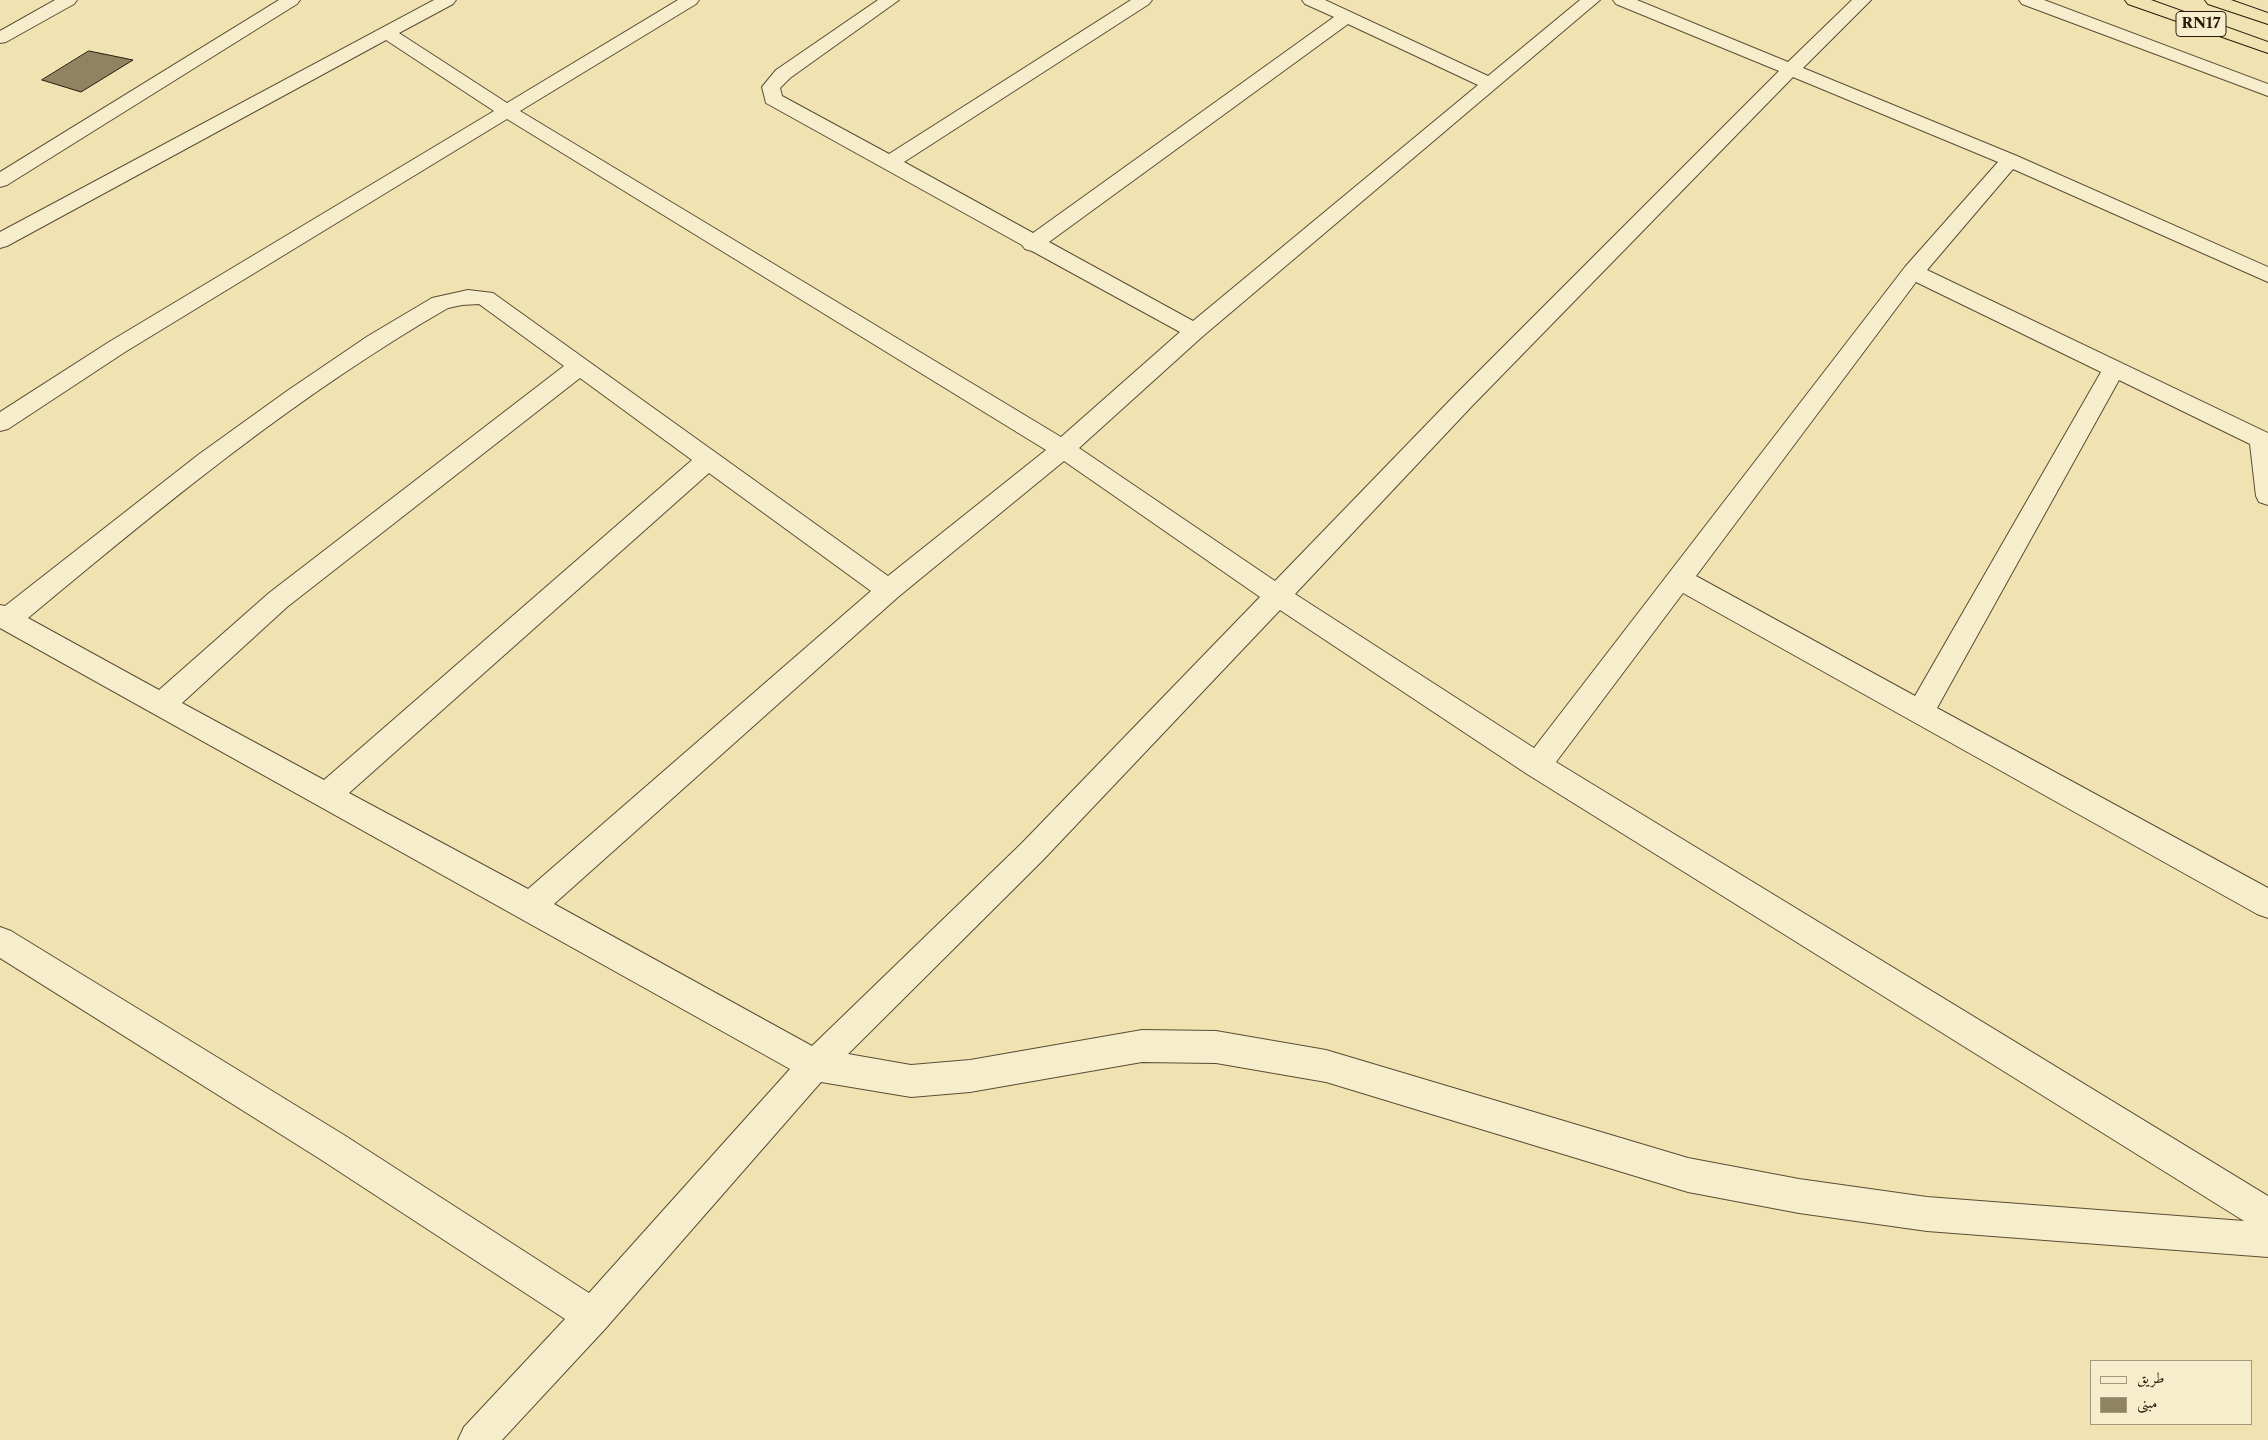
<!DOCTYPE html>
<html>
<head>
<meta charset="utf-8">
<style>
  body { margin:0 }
  #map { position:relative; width:2268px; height:1440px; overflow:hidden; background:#f1e3b1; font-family:"Libre Caslon Text",Amiri,serif }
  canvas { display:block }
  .legend { position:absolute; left:2090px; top:1360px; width:162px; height:65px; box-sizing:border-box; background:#f6edcc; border:1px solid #a3997f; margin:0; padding:6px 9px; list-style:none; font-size:15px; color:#271b0b }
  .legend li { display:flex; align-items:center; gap:10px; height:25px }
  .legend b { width:25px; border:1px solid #a3997f }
</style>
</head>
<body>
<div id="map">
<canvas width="2268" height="1440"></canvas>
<ul class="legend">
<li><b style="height:6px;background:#f6edcc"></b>طريق</li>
<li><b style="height:14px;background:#908361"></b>مبنى</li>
</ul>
</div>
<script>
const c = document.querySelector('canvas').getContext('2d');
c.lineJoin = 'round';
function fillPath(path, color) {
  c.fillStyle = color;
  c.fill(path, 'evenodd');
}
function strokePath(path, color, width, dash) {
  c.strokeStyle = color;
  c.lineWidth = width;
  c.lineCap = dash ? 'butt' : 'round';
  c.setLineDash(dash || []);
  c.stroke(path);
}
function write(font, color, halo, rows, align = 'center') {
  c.font = font + ' "Libre Caslon Text",serif';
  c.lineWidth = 4.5;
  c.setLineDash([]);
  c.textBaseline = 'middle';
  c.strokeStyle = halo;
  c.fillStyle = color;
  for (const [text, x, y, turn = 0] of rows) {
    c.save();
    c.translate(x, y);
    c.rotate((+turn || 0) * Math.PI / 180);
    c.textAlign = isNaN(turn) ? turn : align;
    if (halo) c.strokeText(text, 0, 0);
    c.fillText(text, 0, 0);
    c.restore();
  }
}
const building = new Path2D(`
  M89,51l44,9 -52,32 -39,-12z`);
fillPath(building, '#908361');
strokePath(building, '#271b0b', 1);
const minor = new Path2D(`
  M55,0h22l-3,4 -68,38 -6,1v-12z
  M279,0h21l-3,4 -290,181 -7,2v-15z
  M434,0h22l-3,4 -54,29 108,70 171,-103h21l-3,4 -176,107 541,326 119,-105 -148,-81 -7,-2 -3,-4 -256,-142 -4,-16 14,-17 102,-70h21l-109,78 -10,10 2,8 107,58 242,-154h21l-3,4 -245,158 129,71 301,-216 -29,-13 -3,-4h23l163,76 92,-76h20l-397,336 -124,112 196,133 180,-186 324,-324 -163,-67 -3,-4h24l151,62 64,-62h19l-68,68 214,88 251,111v15l-255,-113 -86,101 341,163v72l-9,-3 -3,-6 -6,-52 -131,-64 -182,328 331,180v30l-11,-4 -574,-321 -127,169 712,434v61l-341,-26 -128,-18 -111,-21 -362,-110 -110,-19 -74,-1 -172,30 -59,5 -90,-15 -216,247 -103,111h-44l6,-13 101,-108 -245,-160 -320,-201v-31l11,4 333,204 245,158 201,-224 -790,-441v-23l5,1 193,-151 89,-64 81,-55 64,-38 36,-8 25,3 395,283 158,-126 -539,-331 -382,233 -117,77 -8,2v-19l109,-70 385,-231 -108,-71 -379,206 -7,2v-16zM1348,24l130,61 -285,236 -144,-79zM1793,77l205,85 -93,105 -371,481 -239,-154 176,-187zM1916,282l185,90 -186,324 -219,-120zM479,304l85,62 -295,227 -110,97 -131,-72c133,-111 269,-223 420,-310l14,-3zM580,378l112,82 -368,320 -142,-77 105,-96zM1064,461l196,136 -238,246 -210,203 -258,-142 344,-307zM709,473l162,118 -343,298 -179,-96zM1280,610l247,164 717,447 -317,-24 -128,-18 -111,-21 -362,-108 -110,-19 -74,-1 -172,30 -59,5 -63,-11 194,-193z
  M2019,0h25l224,84v12l-246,-92z`);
const trunk = new Path2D(`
  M2125,0h26l117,42v11l-140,-49z
  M2205,0h26l37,13v11l-60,-20z`);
strokePath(minor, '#5a4d34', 2);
strokePath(trunk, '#271b0b', 2);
fillPath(minor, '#f6edcc');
fillPath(trunk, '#f1e3b1');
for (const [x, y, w] of [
  [2201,24,50]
]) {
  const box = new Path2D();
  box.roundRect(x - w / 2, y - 12.5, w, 25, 4);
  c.fillStyle = '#f6edcc';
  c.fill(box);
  strokePath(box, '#271b0b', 1);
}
write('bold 15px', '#271b0b', null, [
  ["RN17",2201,24]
]);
</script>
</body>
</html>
